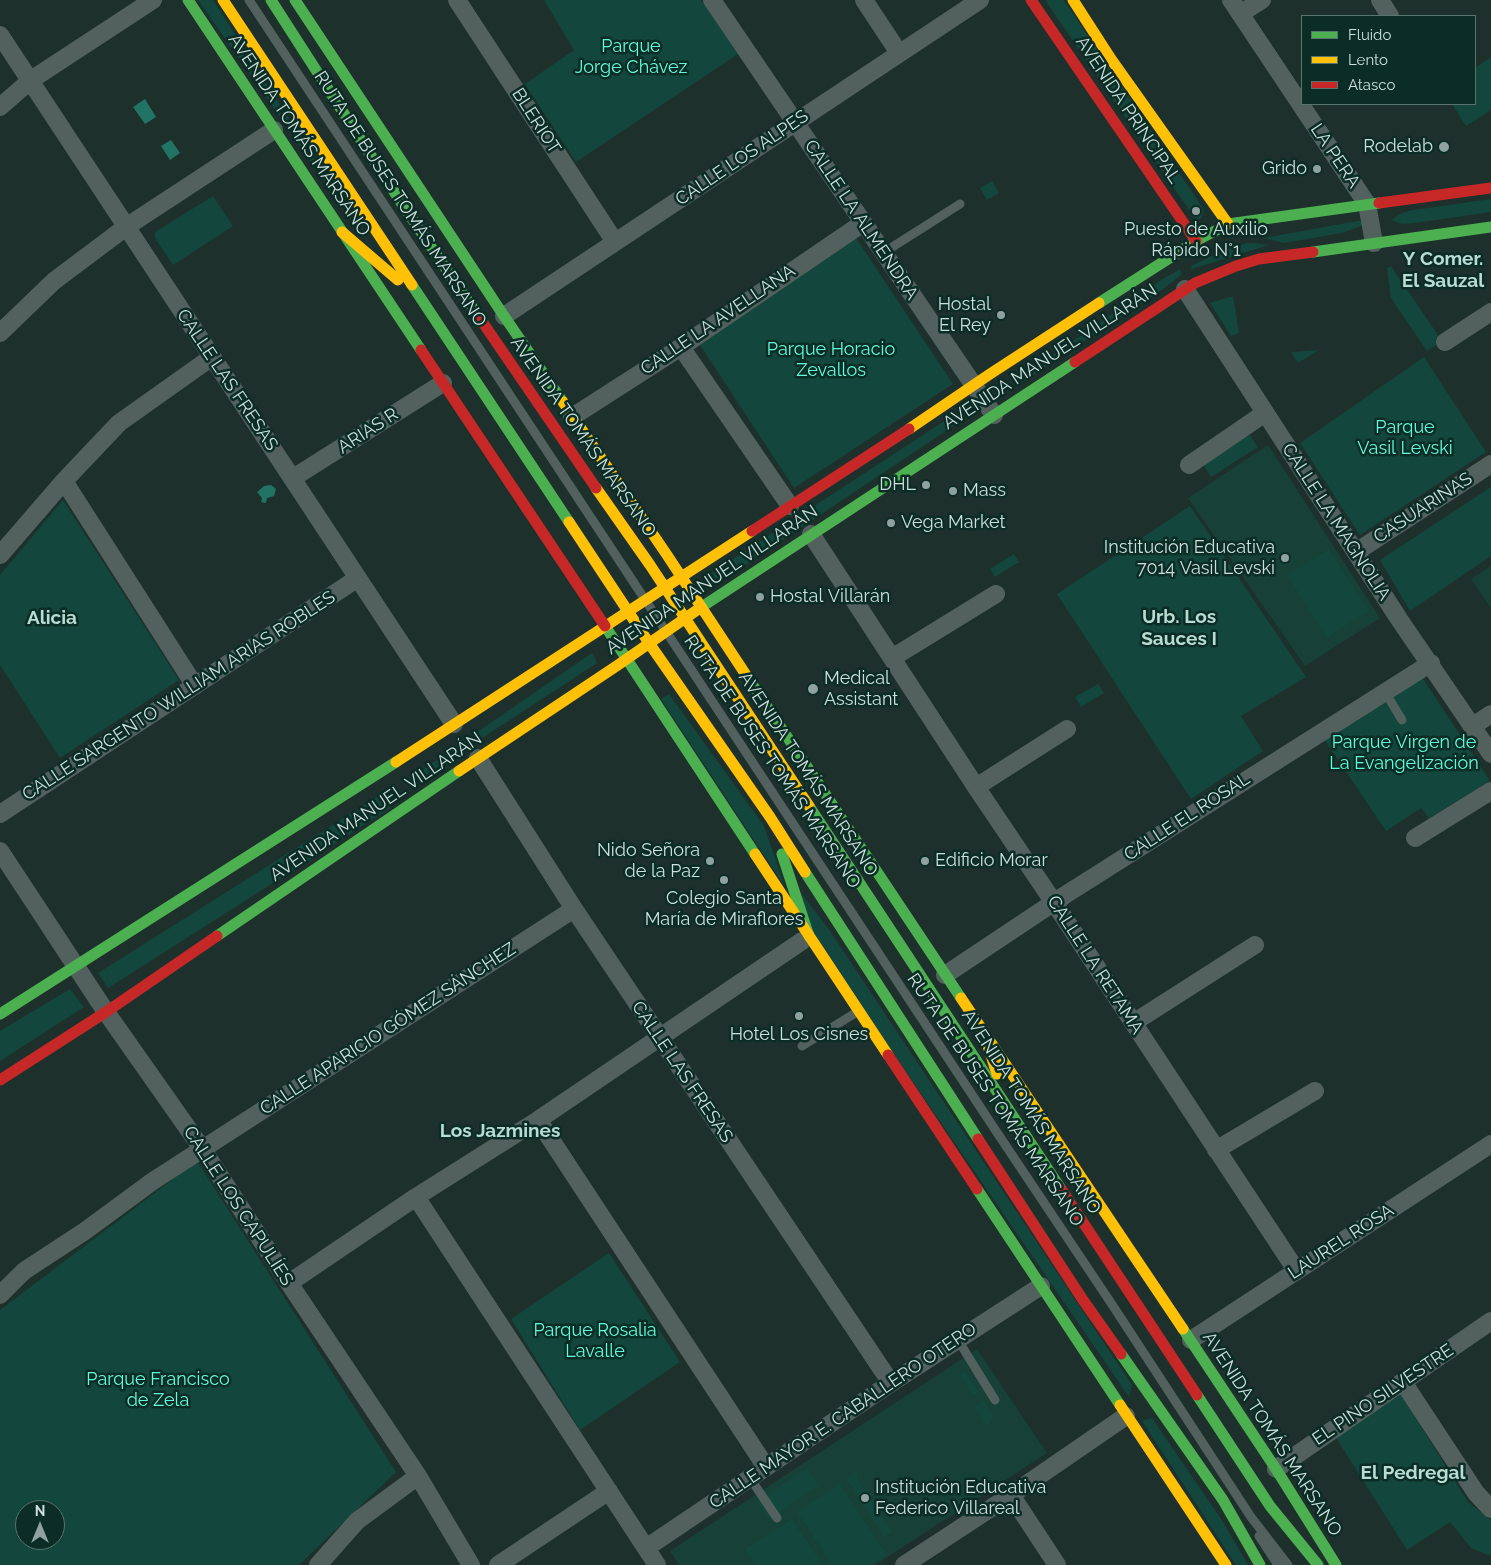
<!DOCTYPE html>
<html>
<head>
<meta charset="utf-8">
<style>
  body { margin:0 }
  #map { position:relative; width:1491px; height:1565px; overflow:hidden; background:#1e302c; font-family:Raleway,sans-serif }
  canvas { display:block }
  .legend { position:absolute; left:1301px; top:15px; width:175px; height:90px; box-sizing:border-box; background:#0b2d26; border:1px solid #59746e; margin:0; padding:6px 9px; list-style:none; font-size:15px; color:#cddfda }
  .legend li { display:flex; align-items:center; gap:10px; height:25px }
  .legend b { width:25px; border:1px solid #59746e }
  .north { position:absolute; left:15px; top:1500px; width:50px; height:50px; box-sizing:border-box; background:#0b2d26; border:1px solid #59746e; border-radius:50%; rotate:0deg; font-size:14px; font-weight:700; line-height:20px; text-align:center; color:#cddfda }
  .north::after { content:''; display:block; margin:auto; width:18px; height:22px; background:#90a29d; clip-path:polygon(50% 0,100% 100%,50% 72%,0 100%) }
</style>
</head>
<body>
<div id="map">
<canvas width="1491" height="1565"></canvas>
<ul class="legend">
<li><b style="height:6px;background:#4caf50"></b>Fluido</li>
<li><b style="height:6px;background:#ffc107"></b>Lento</li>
<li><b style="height:6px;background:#c62828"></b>Atasco</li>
</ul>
<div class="north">N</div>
</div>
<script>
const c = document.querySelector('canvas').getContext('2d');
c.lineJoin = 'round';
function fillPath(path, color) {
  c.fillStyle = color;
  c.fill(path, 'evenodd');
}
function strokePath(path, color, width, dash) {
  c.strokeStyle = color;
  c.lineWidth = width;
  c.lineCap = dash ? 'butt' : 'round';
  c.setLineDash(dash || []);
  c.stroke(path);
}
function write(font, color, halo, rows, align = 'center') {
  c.font = font + ' Raleway,sans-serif';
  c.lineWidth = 5;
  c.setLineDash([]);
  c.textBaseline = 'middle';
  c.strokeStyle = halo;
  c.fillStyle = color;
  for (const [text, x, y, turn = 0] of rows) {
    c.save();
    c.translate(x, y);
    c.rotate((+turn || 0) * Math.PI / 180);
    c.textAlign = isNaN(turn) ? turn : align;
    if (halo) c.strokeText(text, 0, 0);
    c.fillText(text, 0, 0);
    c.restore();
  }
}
fillPath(new Path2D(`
  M1268,445l112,173 -75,48 -117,-168z
  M1491,566v42l-20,-29z
  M977,1349l70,104 -172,112h-196l-9,-14z`), '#174036');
fillPath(new Path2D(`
  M198,0h15l162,253z
  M544,0h157l37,54 -162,108 -51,-78 49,-34z
  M1045,0h19l140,210 -3,8 -5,2z
  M1491,57v53l-25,16 -14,-22h23v-36z
  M992,181l7,12 -12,7 -7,-12z
  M213,196l20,30 -60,39 -18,-27v-6z
  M1491,199v13l-76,11 -13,1 -11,-4 11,-7 11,-3z
  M1357,221h7v4l-22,8 -58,10 -20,-5z
  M856,238l97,146 -159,104 -94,-143z
  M1247,243h8l14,2 -77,24 -1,-3 29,-14z
  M1391,266l51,75 -15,10 -36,-53 -4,-30z
  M1180,269l2,5 -19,15 -142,94 -4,1 -1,-3 142,-99z
  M1233,296l6,37 -8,3 -21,-33z
  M1319,350l-21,13 -7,-11z
  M1424,357l62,95 -126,83 -60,-92z
  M955,414l6,7 -249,166 -8,-9z
  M1249,434l9,13 -47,30 -8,-13z
  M1491,487v69l-81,55 -30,-51z
  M63,500l116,180 -119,78 -60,-93v-90z
  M1190,506l116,171 -65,39 22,35 -72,48 -134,-205z
  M1329,549l40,62 -42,27 -40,-63z
  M1014,554l5,8 -24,15 -5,-8z
  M592,653l5,10 -185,121 -3,-5z
  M1422,677l68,104 -61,37 -8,-10 -35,23 -64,-95z
  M1098,684l6,9 -23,14 -6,-10z
  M669,694l95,132 21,61 -124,-188z
  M382,794l9,14 -283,180 -10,-15z
  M801,893l29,38 302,454 -3,12 -314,-458z
  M70,989l14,18 -84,54v-30z
  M197,1161l199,311 -97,93h-299v-255zM25,1510h30v30h-30z
  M609,1253l71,109 -100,68 -69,-111z
  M965,1371l14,21 -6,4 -13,-21z
  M1400,1393l68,109 23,18v36l-20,-8 -21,-26 -43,28 -72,-114z
  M984,1400l10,16 -7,11 -13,-21z
  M1152,1418l71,104 25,43h-12l-94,-144z
  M807,1468l12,18 -51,33 -11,-17z
  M856,1470l3,4 -3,2 36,56 -8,5 -38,-59z
  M840,1484l47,71 -15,10h-40l-35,-53z
  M792,1519l31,46h-67l-11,-16z`), '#13463c');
fillPath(new Path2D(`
  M145,99l11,18 -11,7 -12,-17z
  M171,140l9,13 -10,7 -9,-14z
  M271,485l5,4 -2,7 -7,2 -1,5 -5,-1 1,-4 -5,-6 7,-6z`), '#217464');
strokePath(new Path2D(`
  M249,0l747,1131 117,175 138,211 37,48
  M883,253l77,-49
  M1385,692l17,28
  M802,1046l55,-34
  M958,1340l37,60
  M750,1478l27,40
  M1259,1536l19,29`), '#52615d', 9);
strokePath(new Path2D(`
  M457,0l158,242
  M712,0l282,415
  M864,0l35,53
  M1231,0l136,204 7,39
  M1380,0l10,16
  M1240,14l22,-14
  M0,35l454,689
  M0,107l31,-27 122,-80
  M1185,289l214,330 92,135
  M504,316l476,-316
  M0,333l54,-52 72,-54 148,-97
  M1445,342l46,-30
  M681,347l109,159
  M572,417l109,-70 182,-124
  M1189,465l76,-52
  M293,478l150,-95
  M64,481l131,205
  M811,534l165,253 87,129 233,354
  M1356,552l135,-88
  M0,555l64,-74 55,-58 93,-66
  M892,658l104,-64
  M1473,726l18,-12
  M478,758l96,151 317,474
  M976,787l91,-58
  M0,814l358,-236
  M1415,838l76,-47
  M0,851l106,161 97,138 86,133 129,193 53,89
  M945,975l120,-80 366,-232
  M1133,1023l122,-78
  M538,1120l228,347
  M1216,1150l99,-59
  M416,1197l241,368
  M289,1283l127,-86 122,-77 264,-179
  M0,1295l24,-24 61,-40 68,-50 421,-272
  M1191,1340l300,-196
  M1403,1382l73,111 15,16
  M1276,1469l215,-148
  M1011,1495l46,70
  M646,1548l245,-165 150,-97
  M318,1565l39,-44 61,-45
  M498,1565l111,-74
  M904,1565l107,-70 115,-79`), '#52615d', 18);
strokePath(new Path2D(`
  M188,0l233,350
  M271,0l133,207 75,110
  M295,0l209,316 59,86
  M1313,252l178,-25
  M412,285l157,237
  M1099,303l97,-62 32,-17 151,-21
  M700,608l375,-246
  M605,626l150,228
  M750,681l211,317
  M809,806l252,383
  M782,854l27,82
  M805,872l173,267
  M217,936l242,-165
  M0,1014l396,-252
  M977,1189l143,216
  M1183,1329l93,140 60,96
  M1121,1354l102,146 37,65
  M1197,1395l73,111 48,59`), '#4caf50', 11);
strokePath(new Path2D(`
  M223,0l189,285
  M1073,0l38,59 117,165
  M342,232l56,48
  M563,402l104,153 83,126
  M909,429l81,-55 109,-71
  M596,488l54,77 159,241
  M569,522l80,121 121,174 35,55
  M396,762l356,-231
  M459,771l159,-106 82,-57
  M755,854l133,201
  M961,998l222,331
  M984,1033l13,41
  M1120,1405l106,160`), '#ffc107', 11);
strokePath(new Path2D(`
  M1031,0l165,241
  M1379,203l112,-15
  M479,317l117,171
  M421,350l184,276
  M1075,362l120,-79 41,-17 23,-7 54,-7
  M752,531l157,-102
  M888,1055l89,134
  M0,1080l106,-68 111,-76
  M978,1139l105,161 38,54
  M1061,1189l136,206`), '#c62828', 11);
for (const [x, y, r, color] of [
  [1444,147,6,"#90a29d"],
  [1317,169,5,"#90a29d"],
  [1196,211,5,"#90a29d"],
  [1001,315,5,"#90a29d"],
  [926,485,5,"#90a29d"],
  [953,491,5,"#90a29d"],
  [891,523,5,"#90a29d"],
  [1285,558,5,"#90a29d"],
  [760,597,5,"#90a29d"],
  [813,689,6,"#90a29d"],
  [710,861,5,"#90a29d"],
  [925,861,5,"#90a29d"],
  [724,880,5,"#90a29d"],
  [799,1016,5,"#90a29d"],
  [865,1498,5,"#90a29d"]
]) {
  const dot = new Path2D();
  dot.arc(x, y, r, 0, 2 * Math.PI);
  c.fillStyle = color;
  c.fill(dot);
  strokePath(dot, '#0b2d26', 2);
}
write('18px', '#61fcdb', '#0b2d26', [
  ["Parque",631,47],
  ["Jorge Chávez",631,68],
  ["Parque Horacio",831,350],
  ["Zevallos",831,371],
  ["Parque",1405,428],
  ["Vasil Levski",1405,449],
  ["Parque Virgen de",1404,743],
  ["La Evangelización",1404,764],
  ["Parque Rosalia",595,1331],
  ["Lavalle",595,1352],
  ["Parque Francisco",158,1380],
  ["de Zela",158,1401]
]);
write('18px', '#cddfda', '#0b2d26', [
  ["AVENIDA PRINCIPAL",1128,110,56],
  ["BLERIOT",536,121,57],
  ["AVENIDA TOMÁS MARSANO",299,135,56],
  ["LA PERA",1335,156,56],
  ["CALLE LOS ALPES",742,158,-34],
  ["RUTA DE BUSES TOMÁS MARSANO",400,199,57],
  ["CALLE LA ALMENDRA",861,220,56],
  ["CALLE LA AVELLANA",718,320,-34],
  ["AVENIDA MANUEL VILLARÁN",1050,357,-33],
  ["CALLE LAS FRESAS",227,380,56],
  ["ARIAS R",368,431,-33],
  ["AVENIDA TOMÁS MARSANO",583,437,55],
  ["CASUARINAS",1423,508,-33],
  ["CALLE LA MAGNOLIA",1336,522,57],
  ["AVENIDA MANUEL VILLARÁN",712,580,-34],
  ["CALLE SARGENTO WILLIAM ARIAS ROBLES",179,696,-33],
  ["RUTA DE BUSES TOMÁS MARSANO",772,762,56],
  ["AVENIDA TOMÁS MARSANO",808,774,57],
  ["AVENIDA MANUEL VILLARÁN",376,807,-34],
  ["CALLE EL ROSAL",1187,817,-33],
  ["CALLE LA RETAMA",1095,965,57],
  ["CALLE APARICIO GÓMEZ SÁNCHEZ",388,1029,-33],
  ["CALLE LAS FRESAS",682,1072,56],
  ["RUTA DE BUSES TOMÁS MARSANO",995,1100,56],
  ["AVENIDA TOMÁS MARSANO",1031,1112,57],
  ["CALLE LOS CAPULÍES",238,1206,57],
  ["LAUREL ROSA",1341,1242,-33],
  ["EL PINO SILVESTRE",1383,1395,-34],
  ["CALLE MAYOR E. CABALLERO OTERO",843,1416,-34],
  ["AVENIDA TOMÁS MARSANO",1272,1434,57]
]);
write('18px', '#cddfda', '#0b2d26', [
  ["Rodelab",1433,147],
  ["Grido",1307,169],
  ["Puesto de Auxilio",1196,230,"center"],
  ["Rápido N°1",1196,251,"center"],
  ["Hostal",991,305],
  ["El Rey",991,326],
  ["DHL",916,485],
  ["Mass",963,491,"left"],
  ["Vega Market",901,523,"left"],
  ["Institución Educativa",1275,548],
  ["7014 Vasil Levski",1275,569],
  ["Hostal Villarán",770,597,"left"],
  ["Medical",824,679,"left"],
  ["Assistant",824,700,"left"],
  ["Nido Señora",700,851],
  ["de la Paz",700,872],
  ["Edificio Morar",935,861,"left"],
  ["Colegio Santa",724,899,"center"],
  ["María de Miraflores",724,920,"center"],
  ["Hotel Los Cisnes",799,1035,"center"],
  ["Institución Educativa",875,1488,"left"],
  ["Federico Villareal",875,1509,"left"]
], 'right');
write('bold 19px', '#b7dcd2', '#0b2d26', [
  ["Y Comer.",1443,259],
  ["El Sauzal",1443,281],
  ["Urb. Los",1179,617],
  ["Sauces I",1179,639],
  ["Alicia",52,618],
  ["Los Jazmines",500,1131],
  ["El Pedregal",1413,1473]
]);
</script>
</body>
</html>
